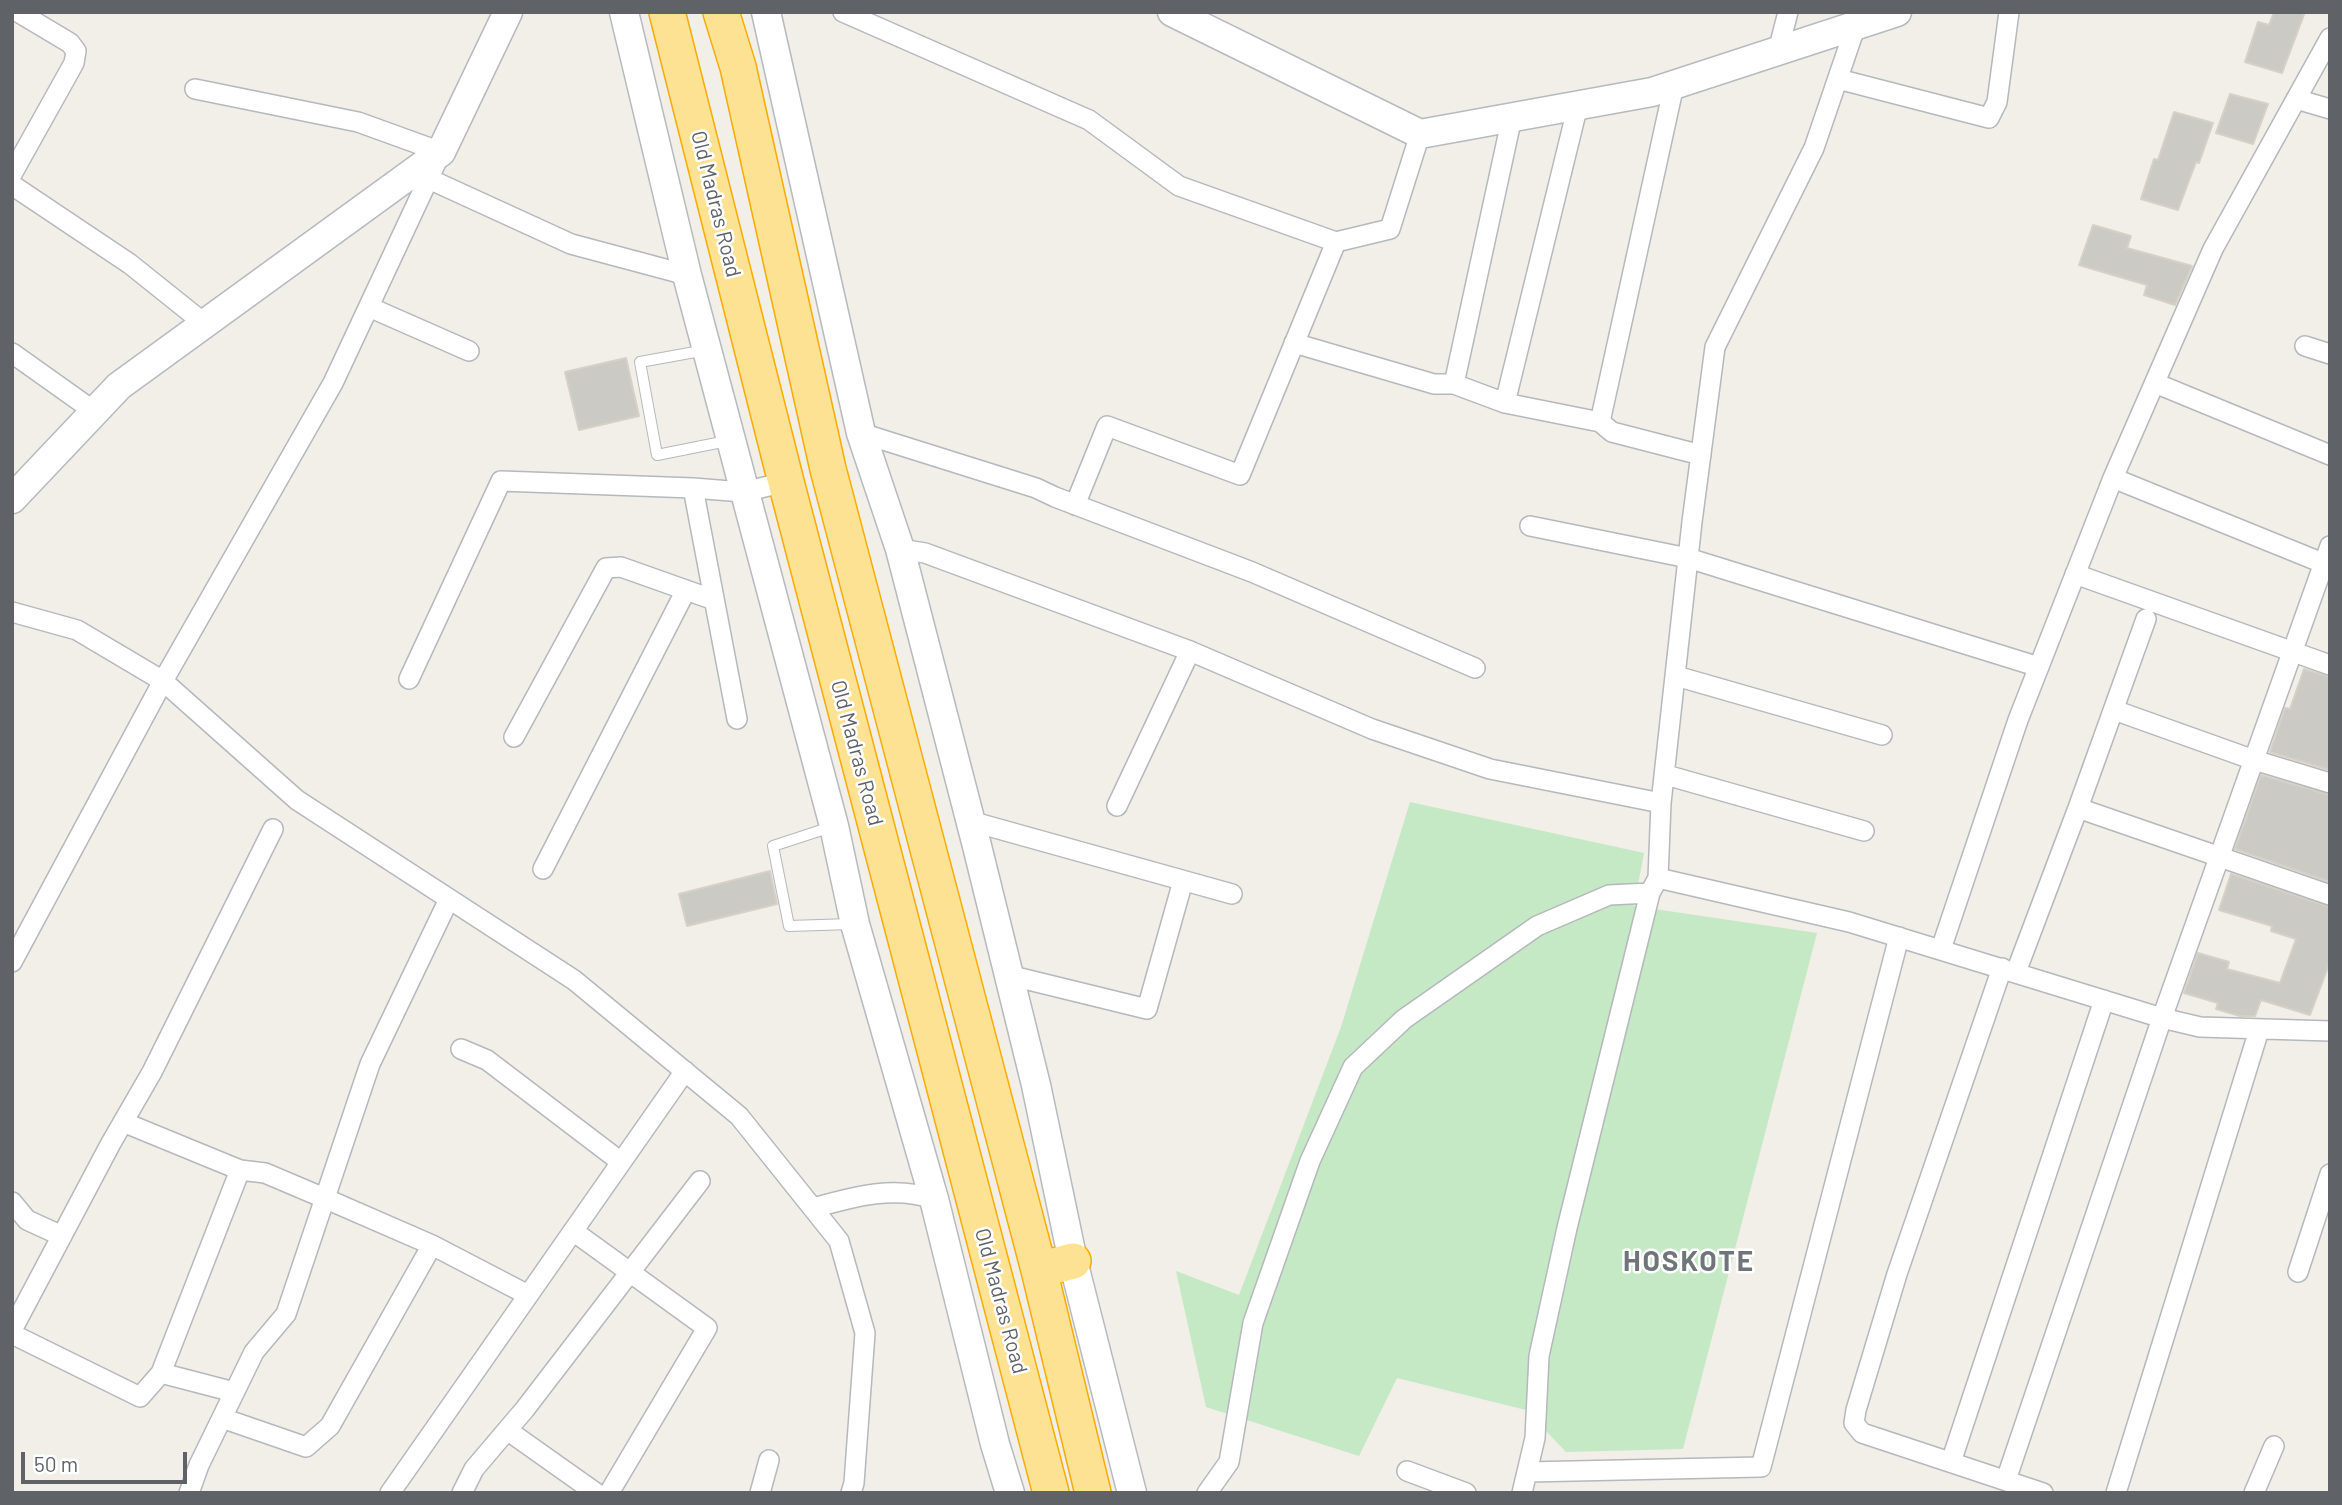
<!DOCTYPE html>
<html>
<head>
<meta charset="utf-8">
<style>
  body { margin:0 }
  #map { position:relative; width:2342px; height:1505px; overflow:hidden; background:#f1efe8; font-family:Barlow,sans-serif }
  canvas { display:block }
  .frame { position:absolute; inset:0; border:14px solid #5f6368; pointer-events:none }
  .scale { position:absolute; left:21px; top:1452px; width:166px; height:32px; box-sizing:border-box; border:4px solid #5f6368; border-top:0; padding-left:9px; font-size:21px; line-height:24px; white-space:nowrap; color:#5f6368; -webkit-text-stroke:5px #fff; paint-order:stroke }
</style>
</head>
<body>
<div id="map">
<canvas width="2342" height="1505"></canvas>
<div class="frame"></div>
<div class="scale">50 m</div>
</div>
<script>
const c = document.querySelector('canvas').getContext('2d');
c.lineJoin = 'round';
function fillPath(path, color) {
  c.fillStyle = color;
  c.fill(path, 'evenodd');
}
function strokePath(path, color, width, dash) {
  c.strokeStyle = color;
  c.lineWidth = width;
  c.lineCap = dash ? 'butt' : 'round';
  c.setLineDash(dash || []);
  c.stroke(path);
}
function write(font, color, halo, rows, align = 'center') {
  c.font = font + ' Barlow,sans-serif';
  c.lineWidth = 5;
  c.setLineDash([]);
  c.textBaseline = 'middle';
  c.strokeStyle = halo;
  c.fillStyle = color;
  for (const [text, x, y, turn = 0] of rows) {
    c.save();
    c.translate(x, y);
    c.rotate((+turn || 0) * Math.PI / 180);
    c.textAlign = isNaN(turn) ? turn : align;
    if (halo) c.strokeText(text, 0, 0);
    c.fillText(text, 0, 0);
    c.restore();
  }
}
fillPath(new Path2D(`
  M1410,802l234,51 -10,53 183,27 -134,516 -117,3 -40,-42 -129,-32 -38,78 -153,-49 -30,-136 63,24 102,-268z`), '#c5e8c5');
const building = new Path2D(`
  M2274,12h31l-23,61 -37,-11 13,-40 11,3z
  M2230,94l38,10 -15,40 -37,-11z
  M2174,112l39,11 -14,40 -3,-1 -18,48 -37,-11 13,-40 4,1z
  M2093,225l38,11 -4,12 65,18 -17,39 -31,-10 3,-10 -68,-20z
  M626,358l13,58 -60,14 -14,-58z
  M2304,669l26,8v93l-60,-18 15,-44 5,1z
  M2261,775l69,20v87l-95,-33z
  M770,871l7,33 -90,22 -8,-32z
  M2231,874l99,33v55l-20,53 -49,-15 -6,16h-15l-24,-7 2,-6 -34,-10 14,-40 31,9 -2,7 53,14 16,-44 -25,-8 1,-5 -53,-16z`);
fillPath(building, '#cccac5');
strokePath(building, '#d6d1c6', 2);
const lane = new Path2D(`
  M706,350l-66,12 17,93 70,-14
  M831,827l-58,19 16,80 62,-2`);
const street = new Path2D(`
  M843,12l246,108 90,66 157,56 54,-13 30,-95
  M1778,51l10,-39
  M1838,79l151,39 8,-16 12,-90
  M2296,99l34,10
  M12,174l62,-111 2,-12 -6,-8 -52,-31
  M429,179l142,65 116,31
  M12,185l118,79 75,60
  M369,307l100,44
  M1294,343l140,41h20l51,19 95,19 12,10 89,23
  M2305,346l25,8
  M12,353l83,59
  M2155,383l175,72
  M1454,384l58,-267
  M1505,403l73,-298
  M1600,422l74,-337
  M861,433l175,55 19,9 197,75 223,96
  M2113,478l217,88
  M693,488l44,231
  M1075,505l32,-79 133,49 96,-233
  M1530,526l158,32 351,109
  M900,549l25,4 265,98 182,78 118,40 171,34 31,-281 23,-175 99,-199 42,-123
  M2075,574l255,91
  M12,612l65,18 86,51 134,119 277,180 165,136 100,125 26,92 -11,150 -3,10
  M1676,676l206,59
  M409,679l92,-198 192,7 50,4 43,-10
  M2114,710l140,50 76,23
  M514,737l92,-169 15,-1 93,33
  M1666,775l198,56
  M1117,806l73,-155
  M2078,808l252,87
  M970,821l262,73
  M543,869l143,-279
  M1658,878l191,44 313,96 38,9 130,4
  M1941,949l77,-229 95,-242 100,-229 117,-211
  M12,962l151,-281 170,-298 108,-231 -83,-30 -163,-33
  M2002,968l-105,306 -41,136 -2,13 8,10 181,60
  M2016,972l62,-164 68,-189
  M1008,975l139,34 36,-128
  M461,1049l26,11 134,102
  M123,1122l117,48 25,3 59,25 108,47 96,50
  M12,1202l15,18 35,16
  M813,1208c40,-11 80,-23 121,-9
  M573,1231l134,97 -98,165
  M2298,1272l32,-98
  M12,1330l99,-187 41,-71 121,-243
  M12,1334l128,63 21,-24 73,19
  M161,1373l79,-203
  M222,1418l84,29 24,-21 102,-181
  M507,1430l89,63
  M1951,1462l153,-462
  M1407,1471l59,22
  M1527,1472l234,-5 138,-530
  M2006,1480l156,-462 168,-472
  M189,1493l10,-28 55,-113 32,-38 84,-250 79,-165
  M390,1493l295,-422
  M462,1493l12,-24 51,-60 175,-228
  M760,1493l9,-33
  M1207,1493l22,-31 24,-139 57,-162 43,-94 51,-48 133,-93 72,-31 41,-2
  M1522,1493l13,-55 4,-82 28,-128 83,-335 8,-15 3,-75
  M2116,1493l143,-463
  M2254,1493l20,-47`);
const secondary = new Path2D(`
  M624,12l63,263 147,551 21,98 79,275 61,245 15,49
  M766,12l95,421 39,116 77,297 59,239 37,176 59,232
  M1172,12l248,122 232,-42 245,-80
  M12,499l107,-113 322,-234 67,-140`);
const highway = new Path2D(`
  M667,12l119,470 265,1011
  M721,12l17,55 90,402 211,801 54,223
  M1039,1270l34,-9`);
strokePath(lane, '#b5b8bc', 12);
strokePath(street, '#b5b8bc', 22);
strokePath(secondary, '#b6babf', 31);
strokePath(highway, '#f9ab00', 38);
strokePath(lane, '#fff', 10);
strokePath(street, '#fff', 19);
strokePath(secondary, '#fff', 28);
strokePath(highway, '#fde293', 35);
write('21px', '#5f6368', '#fff', [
  ["Old Madras Road",716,204,76],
  ["Old Madras Road",857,753,75],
  ["Old Madras Road",1001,1301,75]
]);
c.letterSpacing = '2px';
write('bold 28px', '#70757a', '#fff', [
  ["HOSKOTE",1689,1262]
]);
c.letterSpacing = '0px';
</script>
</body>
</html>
